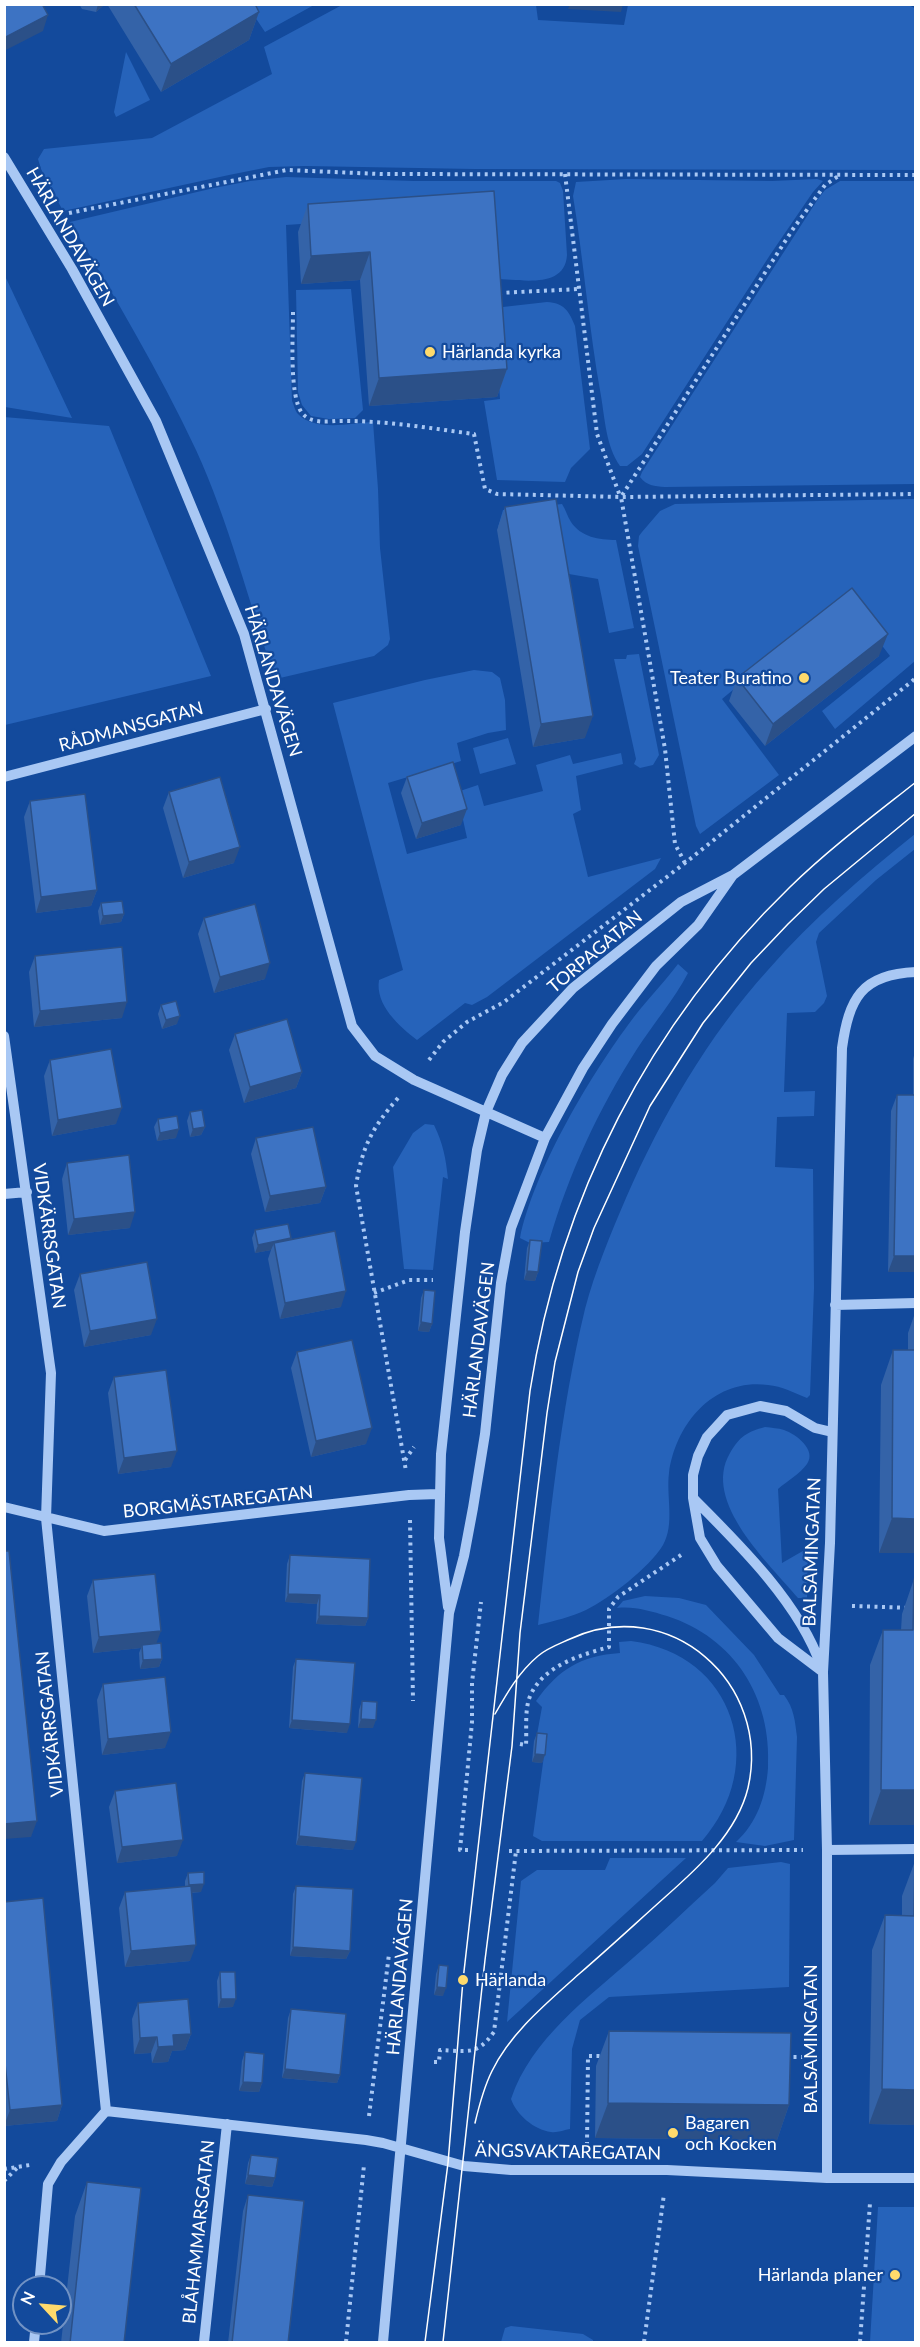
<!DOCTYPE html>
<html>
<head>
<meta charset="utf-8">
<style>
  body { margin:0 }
  #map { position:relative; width:920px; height:2347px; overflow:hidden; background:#134a9c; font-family:Lato,sans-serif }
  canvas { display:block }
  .frame { position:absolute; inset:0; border:6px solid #fff; pointer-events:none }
  .north { position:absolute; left:12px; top:2275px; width:60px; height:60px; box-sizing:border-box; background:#134a9c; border:2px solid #7192c4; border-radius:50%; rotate:296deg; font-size:16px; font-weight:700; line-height:24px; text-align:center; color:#fff }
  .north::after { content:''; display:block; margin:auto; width:21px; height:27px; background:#ffda6c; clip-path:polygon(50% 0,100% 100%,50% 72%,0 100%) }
</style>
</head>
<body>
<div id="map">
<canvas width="920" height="2347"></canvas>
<div class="frame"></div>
<div class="north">N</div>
</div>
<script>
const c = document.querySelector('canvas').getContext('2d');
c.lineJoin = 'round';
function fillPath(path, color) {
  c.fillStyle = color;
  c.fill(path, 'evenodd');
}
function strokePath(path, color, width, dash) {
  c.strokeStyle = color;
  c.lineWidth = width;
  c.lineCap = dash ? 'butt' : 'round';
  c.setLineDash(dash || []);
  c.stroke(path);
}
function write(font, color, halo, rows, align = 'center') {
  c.font = font + ' Lato,sans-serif';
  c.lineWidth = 4.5;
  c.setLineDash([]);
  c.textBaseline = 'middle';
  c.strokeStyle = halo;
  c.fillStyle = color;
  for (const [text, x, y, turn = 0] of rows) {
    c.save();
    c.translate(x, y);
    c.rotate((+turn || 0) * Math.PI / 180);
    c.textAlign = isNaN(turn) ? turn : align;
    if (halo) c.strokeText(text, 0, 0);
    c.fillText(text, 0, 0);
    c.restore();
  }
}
fillPath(new Path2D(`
  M907,4l9,5 -1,161 -441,-1 -169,-3 -36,1 -40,8 -166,36 -22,-42 -3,-10 6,-10 108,-11 120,-64 -8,-27 78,-42h194l2,15 86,5 4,-20z
  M247,5h67l-49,27z
  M126,52l24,48 -34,17 -2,-5z
  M286,177l128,4h142l4,2 3,8 4,64c-2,35 -48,24 -72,24l-5,-68 -204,14 6,176c2,4 3,10 6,13 17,18 53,9 75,8l5,67 2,59 10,91 -2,6 -14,11 -94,22 -6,-3c-26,-75 -45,-153 -78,-225 -37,-79 -82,-154 -126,-228l144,-34 36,-7z
  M626,179l146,2 45,-2 6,2 -10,11 -43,63 -128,199 -15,12h-7c-14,-20 -15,-46 -19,-70 -12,-66 -17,-133 -28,-200l3,-14z
  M840,181h75v303l-250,3c-11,-1 -18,-1 -25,-10l2,-5 176,-273 7,-9z
  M5,276l67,142 -67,-11z
  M351,289l12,121 -8,8 -26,1 -18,-3 -9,-11 -4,-13 -2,-102z
  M547,302c17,1 22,9 28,24l15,123 -19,19 -6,14 -68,-2 -13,-79 16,-2 -6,-91z
  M4,417l105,9 102,250 -206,49z
  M915,499v162l-80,68 -13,-18 68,-55 -45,-59 -123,102 57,76 -79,59 -4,-8 -58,-280 1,-10 3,-4 18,-21 15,-7z
  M562,504c4,6 5,12 9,18 10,15 28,18 45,18l18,88 -25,5 -11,-54 -35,-6 -11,-55 -54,9 5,-17z
  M639,654l20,101 -6,10 -13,3 -6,-4 2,-5 -22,-100h12l1,-4z
  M474,670l18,2 8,6 5,22 1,30 -18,3 -31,10 4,18 -73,22 19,71 60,-16 -10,-46 21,-7 6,21 59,-15 -7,-26 34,-10 3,9 48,-11 2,11 -47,12 5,34 -8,4 15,63 73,-19 -6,11 -168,128 -15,8 -7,-2 -48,37c-18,-14 -42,-35 -38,-60l24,-10 -70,-267 92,-23z
  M508,738l8,26 -36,10 -7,-26z
  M915,834v15l-39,31 -57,53 -3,9 11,54 -3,7 -9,9 -28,1 -3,79 31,-1 -1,25 -37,1 -2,50 38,2 1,119 -4,107 -3,3c-13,-5 -25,-12 -39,-13 -54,-7 -92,38 -99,88 -3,23 6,51 -6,72 -14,23 -53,53 -77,65 -15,7 -32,11 -48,15 12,-106 22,-212 47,-316 10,-38 26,-76 41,-111 36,-82 82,-162 142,-228 44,-51 95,-94 147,-136z
  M678,964l10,9c-14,27 -35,51 -51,76 -38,59 -69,126 -88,193l-19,1 -10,-5c13,-65 68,-159 108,-213 15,-21 34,-40 50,-61z
  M425,1124l9,1c9,18 12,34 14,54l-5,-2 -10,93 -29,-1 -11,-102 20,-34z
  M765,1427c7,1 13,1 19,3 12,4 33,20 23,34 -7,10 -20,17 -29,25l4,74 26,-15 -1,50h-9c-28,-34 -97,-96 -68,-145 10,-17 17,-21 35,-26z
  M645,1596l34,2 27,7 48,50 26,40h4c10,13 11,26 13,42l-3,103 -29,6 -29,-4c21,-19 30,-46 32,-74 4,-70 -33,-130 -101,-152 -17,-5 -33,-10 -50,-8l6,-7z
  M631,1641c104,13 138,124 71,200h-160l-9,-5 13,-95 -10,-1 6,-33 -6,-6c23,-32 44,-45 84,-48l-1,-11z
  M610,1858h76l-179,164 14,-141 16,-11h68z
  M781,1862l9,2 -1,123 -180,10 -29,23 -8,29 -2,80c-6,1 -13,4 -19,3 -17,-2 -35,-18 -40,-33 20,-60 77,-101 122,-141 28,-24 54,-50 82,-75l13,-15z
  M878,2207h37v135h-45z
  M511,2326l72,8 10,6v2h-92l4,-14z`), '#2663ba');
strokePath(new Path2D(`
  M565,174l32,260 23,62
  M69,213l218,-43 93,4 536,1
  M499,293l80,-4
  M293,312c0,23 -4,84 9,101 8,10 23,9 34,8 47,-1 92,7 138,13l11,55 12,5 124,3 295,-3
  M685,863l-10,-19 -10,-95 -44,-252 172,-268 32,-44 15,-10
  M429,1060l14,-18 24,-20 37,-20 181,-139 231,-185
  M398,1098c-26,30 -36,49 -42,88l50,285
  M374,1293l35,-13h24
  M405,1460l9,-13
  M410,1520l3,181
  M852,1606l64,2
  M520,1744l6,1c1,-16 -2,-37 5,-51 14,-29 50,-39 78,-47v-38l9,-12 63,-42
  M468,1850h-8l12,-128v-39l9,-81
  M509,1851l294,-1
  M786,2057h17
  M434,2062h5l1,-12c27,1 37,6 54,-18l22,-181
  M369,2116l20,-162
  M587,2145l1,-89h14
  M4,2169l26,-4
  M4,2181l14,-14
  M346,2342l18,-177
  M644,2342l20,-148
  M860,2342l10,-139`), '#a9c8f4', 4, [3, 4.5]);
strokePath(new Path2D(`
  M4,157l68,112 84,152 88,213 108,392 23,30 39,24 131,58
  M4,777l262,-68
  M4,1036l47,337 -5,145 60,593
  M4,1194l23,-2
  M835,1305l81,-2
  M693,1498c46,46 107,106 128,168
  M4,1507l100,24 305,-36 29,-1
  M448,1607l-9,-69 2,-84 24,-222 12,-82 9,-38 16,-37 20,-32 51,-55 108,-86 52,-27 183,-139
  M823,1672l-45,-34 -61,-72 -17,-28 -7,-40v-23l5,-19 9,-19 20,-22 33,-9 26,5 29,17 17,4
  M827,1850l89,-1
  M106,2111l260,29 17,3 81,23 47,4h156l160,8h89
  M827,2178v-328l-4,-178 7,-129 12,-495c7,-49 19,-74 74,-76
  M39,2287l9,-103 13,-22 45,-51
  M34,2342l2,-19
  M204,2342l23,-218
  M383,2342l66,-729 15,-57 9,-48 12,-74 16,-151 10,-55 34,-90 38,-70 29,-44 44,-58 42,-41 35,-50`), '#a9c8f4', 10);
strokePath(new Path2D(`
  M475,2123c4,-17 9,-36 17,-52 19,-39 56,-69 87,-97 29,-25 57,-51 85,-76 34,-30 73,-65 84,-110 24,-105 -79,-195 -178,-149 -11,5 -23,9 -32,17 -19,16 -31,37 -43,58
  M425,2342l23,-179 15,-183 67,-589c30,-194 119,-367 260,-504 39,-38 83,-71 126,-105
  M443,2342l42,-382 27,-214 8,-113 27,-220 8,-51 23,-90 16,-44 56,-122 53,-83 48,-60 37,-39 36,-35 92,-76`), '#fff', 1.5);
fillPath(new Path2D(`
  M79,4h26l-9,8 -14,-3z
  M107,4h148l4,8 -10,28 -88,52z
  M494,191l13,178 -10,28 -128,9 -9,-126 -59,4 -3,-52 10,-28z
  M505,507l80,231 -52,9 -36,-217z
  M879,656l-114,90 -36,-45 8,-23z
  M407,777l54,48 -45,14 -15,-46z
  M169,792l65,71 -51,15 -20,-70z
  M30,801l67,89 -6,16 -55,7 -12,-96z
  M101,903l23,11 -3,8 -21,3 -2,-14z
  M204,918l61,61 -51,14 -16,-59z
  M35,956l87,62 -88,9 -5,-55z
  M161,1005l16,19 -15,5 -4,-15z
  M235,1034l67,38 -6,16 -52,15 -15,-53z
  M915,1052v220h-27l3,-161 6,-16h16v-36z
  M50,1060l66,64 -64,12 -8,-60z
  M190,1112l15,15 -4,8 -11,2 -3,-16z
  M158,1119l18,19 -19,3 -3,-14z
  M256,1138l70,49 -6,16 -55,9 -14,-58z
  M67,1163l63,65 -62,7 -6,-56z
  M255,1230l36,8 50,69 -61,12 -12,-60 3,-9 -16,3 -3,-15z
  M530,1240l8,32 -3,9 -11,-1 3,-32z
  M80,1274l71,61 -67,12 -10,-57z
  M424,1290l8,34 -3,8 -11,-1 3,-33z
  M915,1313v240h-36l2,-168 12,-35h15v-17z
  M297,1352l69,92 -55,13 -20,-89z
  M114,1377l57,90 -53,7 -10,-81z
  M290,1555l78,63 -3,8 -49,-2 1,-20 -32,-2 2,-38z
  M914,1579l1,246h-46l1,-160 13,-35h18l1,-16z
  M93,1580l63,64 6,15 -3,8 -19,2 -1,-16 2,-5 -48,5 -6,-57z
  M296,1659l51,74 -58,-5 4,-61z
  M103,1684l62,64 -63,7 -5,-55z
  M362,1701l11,27h-15l1,-18z
  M537,1733l8,22 -3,8 -10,-1 2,-21z
  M305,1773l48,77 -57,-5 6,-64z
  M115,1791l62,65 -60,7 -8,-56z
  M915,1861v264l-46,-1 3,-174 13,-35 17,1v-20z
  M188,1873l13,19 -10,1 -1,68 -65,6 -6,-59 6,-16 60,-5v-6z
  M296,1886l54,65 -4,8 -56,-3 3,-62z
  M4,1902l58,203 -5,16 -53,5z
  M439,1965l4,31 -9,-1 2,-21z
  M220,1972l13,35 -15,1 -1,-27z
  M138,2003l53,31 -6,16 -13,1 -4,11 -16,1 -1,-10 -17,1 -2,-35z
  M291,2009l49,66 -3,8 -55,-5 6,-60z
  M609,2031l180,74 -12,35 -182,-2 1,-72z
  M245,2052l17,31 -3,9 -20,-1 3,-30z
  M251,2155l24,23 -3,9 -27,-3 3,-21z
  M87,2182l37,161h-63l14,-127z
  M248,2195l40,148h-60l15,-132z`), '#3463a8');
fillPath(new Path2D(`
  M98,4h7l-9,8z
  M570,4h53l-2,8 -53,-3z
  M259,12l-10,28 -88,52 10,-28z
  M48,15l-5,16 -39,20v-13z
  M370,252l-10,28 -59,4 10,-28z
  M507,369l-10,28 -128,9 10,-28z
  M888,634l-9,22 -114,90 8,-22z
  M593,716l-8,22 -52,9 8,-23z
  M467,809l-6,16 -45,14 6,-16z
  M240,847l-6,16 -51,15 6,-16z
  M97,890l-6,16 -55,7 5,-16z
  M124,914l-3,8 -21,3 3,-9z
  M270,963l-5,16 -51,14 6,-16z
  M127,1002l-5,16 -88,9 6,-16z
  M180,1016l-3,8 -15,5 4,-9z
  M302,1072l-6,16 -52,15 6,-16z
  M122,1108l-6,16 -64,12 6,-16z
  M205,1127l-4,8 -11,2 3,-8z
  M179,1129l-3,9 -19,3 3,-8z
  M326,1187l-6,16 -55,9 5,-16z
  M135,1212l-5,16 -62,7 6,-16z
  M291,1238l-17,5 -3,7 -16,3 3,-8z
  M894,1256h21v16h-27z
  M527,1271l11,1 -3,9 -11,-1z
  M346,1291l-5,16 -61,12 5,-16z
  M157,1319l-6,16 -67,12 6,-16z
  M421,1322l11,2 -3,8 -11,-1z
  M372,1428l-6,16 -55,13 5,-16z
  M177,1451l-6,16 -53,7 6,-16z
  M892,1518l23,1v34h-36z
  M288,1594l32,1 -3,9 -32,-2z
  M319,1616l49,2 -3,8 -49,-2z
  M161,1631l-6,16 -13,-2 -1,3 -48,5 6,-16z
  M162,1659l-3,8 -19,2 3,-9z
  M361,1719l15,1 -3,8h-15z
  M292,1720l58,4 -3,9 -58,-5z
  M171,1732l-6,16 -63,7 6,-16z
  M535,1754l10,1 -3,8 -10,-1z
  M881,1790h34v35h-46z
  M37,1821l-6,16 -27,2v-15z
  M299,1836l57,6 -3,8 -57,-5z
  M183,1840l-6,16 -60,7 5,-16z
  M204,1884l-3,8 -15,1 3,-8z
  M196,1945l-6,16 -65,6 6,-16z
  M293,1947l57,4 -4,8 -56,-3z
  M437,1987l9,1 -3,8 -9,-1z
  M221,1999h15l-3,8 -15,1z
  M191,2034l-6,16 -13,1 -4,11 -16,1 6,-16 15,-12z
  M157,2037l-6,16 -17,1 6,-16z
  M285,2069l55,6 -3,8 -55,-5z
  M243,2082l19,1 -3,9 -20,-1z
  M882,2089l33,1v35l-46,-1z
  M608,2103l181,2 -12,35 -182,-2z
  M62,2105l-5,16 -53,5 6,-16z
  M248,2175l27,3 -3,9 -27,-3z`), '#2b5088');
const building = new Path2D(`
  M4,4h38l6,11 -44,23z
  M134,4h121l4,8 -88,52z
  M494,191l13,178 -128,9 -9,-126 -59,4 -3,-52z
  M556,499l37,217 -52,8 -36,-217z
  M852,588l36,46 -115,90 -36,-46z
  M453,762l14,47 -45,14 -15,-46z
  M220,777l20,70 -51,15 -20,-70z
  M85,794l12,96 -56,7 -11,-96z
  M122,901l2,13 -21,2 -2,-13z
  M255,904l15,59 -50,14 -16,-59z
  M122,947l5,55 -87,9 -5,-55z
  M176,1001l4,15 -14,4 -5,-15z
  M287,1019l15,53 -52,15 -15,-53z
  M111,1049l11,59 -64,12 -8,-60z
  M897,1095h18v161h-21z
  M202,1110l3,17 -12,2 -3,-17z
  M177,1116l2,13 -19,4 -2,-14z
  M313,1127l13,60 -56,9 -14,-58z
  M129,1155l6,57 -61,7 -7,-56z
  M288,1224l3,14 -33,7 -3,-15z
  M335,1231l11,60 -61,12 -11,-60z
  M530,1240l12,1 -4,31 -11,-1z
  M147,1262l10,57 -67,12 -10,-57z
  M424,1290l11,1 -3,33 -11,-2z
  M352,1340l20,88 -56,13 -19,-89z
  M893,1350h22v169l-23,-1z
  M166,1370l11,81 -53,7 -10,-81z
  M4,1551h5l28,270 -33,3z
  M290,1555l80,4 -2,59 -49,-2 1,-21 -32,-1z
  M155,1574l6,57 -62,6 -6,-57z
  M914,1579h1v211h-34l2,-160h30z
  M161,1643l1,16 -19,1 -1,-15z
  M296,1659l59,4 -5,61 -58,-4z
  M165,1677l6,55 -63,7 -5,-55z
  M362,1701l15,1 -1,18 -15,-1z
  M537,1733l10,1 -2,21 -10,-1z
  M305,1773l57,5 -6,64 -57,-6z
  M176,1783l7,57 -61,7 -7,-56z
  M915,1861v229l-33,-1 3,-174 29,1z
  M204,1872v12l-15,1 -1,-12z
  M191,1886l5,59 -65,6 -6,-59z
  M296,1886l57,3 -3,62 -57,-4z
  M43,1898l19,207 -52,5 -6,-56v-152z
  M439,1965l9,1 -2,22 -9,-1z
  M220,1972h15l1,27h-15z
  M188,1999l3,35 -18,1 1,11 -16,1 -1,-10 -17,1 -2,-35z
  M291,2009l55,5 -6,61 -55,-6z
  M609,2031l182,2 -2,72 -181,-2z
  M245,2052l19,2 -2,29 -19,-1z
  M251,2155l27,3 -3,20 -27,-3z
  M87,2182l54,6 -17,155h-54z
  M248,2195l56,6 -16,142h-56z`);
fillPath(building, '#3d73c3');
strokePath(building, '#2b5088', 1.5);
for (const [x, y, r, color] of [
  [430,352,6,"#ffda6c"],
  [804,678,6,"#ffda6c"],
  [463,1980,6,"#ffda6c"],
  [673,2133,6,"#ffda6c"],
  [895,2275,6,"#ffda6c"]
]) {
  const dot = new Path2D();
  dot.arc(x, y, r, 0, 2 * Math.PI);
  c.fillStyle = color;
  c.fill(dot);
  strokePath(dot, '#134a9c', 2);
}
write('18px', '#fff', '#134a9c', [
  ["HÄRLANDAVÄGEN",70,237,60],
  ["HÄRLANDAVÄGEN",273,681,73],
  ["RÅDMANSGATAN",131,727,-15],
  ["TORPAGATAN",595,952,-40],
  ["VIDKÄRRSGATAN",49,1236,82],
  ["HÄRLANDAVÄGEN",479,1340,-83],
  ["BORGMÄSTAREGATAN",218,1502,-6],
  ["BALSAMINGATAN",812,1552,-88],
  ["VIDKÄRRSGATAN",50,1724,-96],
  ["HÄRLANDAVÄGEN",400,1977,-85],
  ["BALSAMINGATAN",811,2039,-90],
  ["ÄNGSVAKTAREGATAN",568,2152,1],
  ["BLÅHAMMARSGATAN",199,2232,-84]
]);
write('18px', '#fff', '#134a9c', [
  ["Härlanda kyrka",442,352],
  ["Teater Buratino",792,678,"right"],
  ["Härlanda",475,1980],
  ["Bagaren",685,2123],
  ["och Kocken",685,2144],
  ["Härlanda planer",883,2275,"right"]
], 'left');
</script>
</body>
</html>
